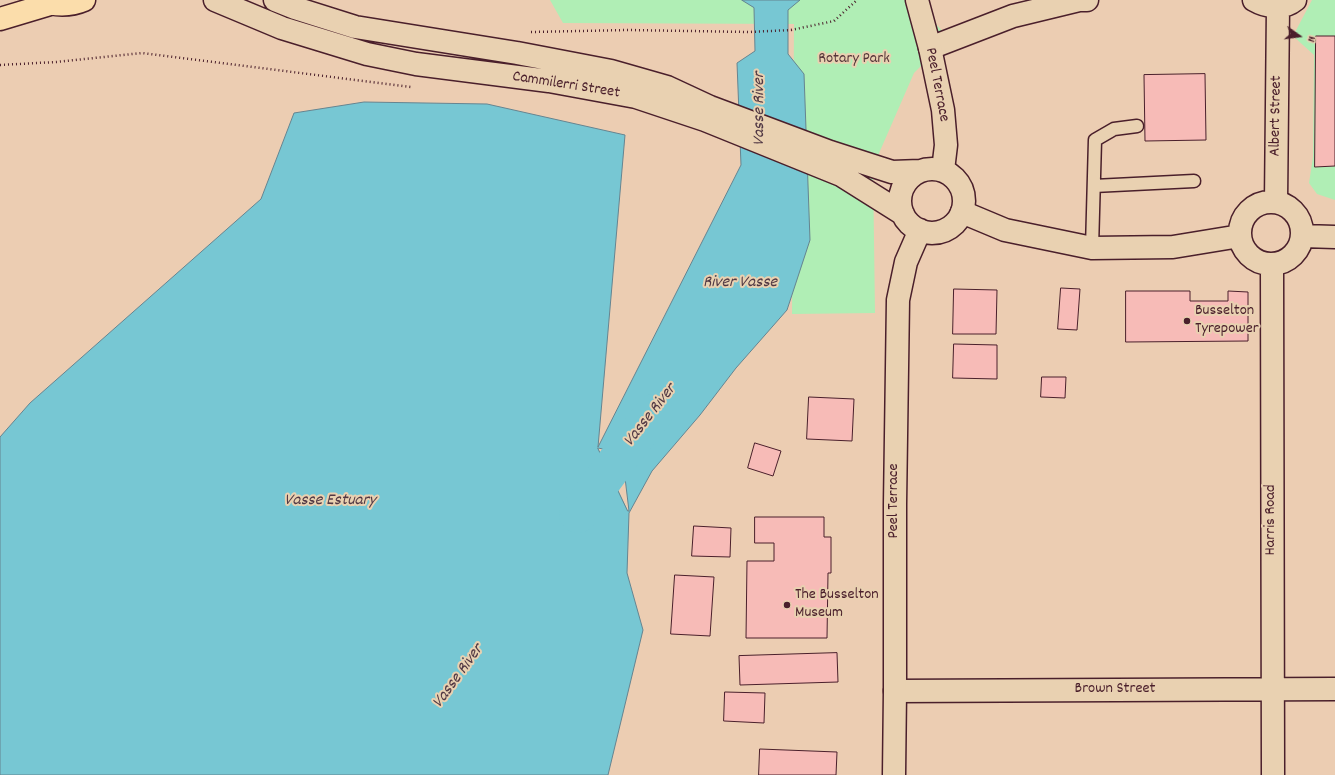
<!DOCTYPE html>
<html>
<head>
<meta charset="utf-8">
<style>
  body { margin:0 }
  #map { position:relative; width:1335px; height:775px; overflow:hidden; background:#eccdb2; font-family:Dekko,sans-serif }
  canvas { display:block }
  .north { position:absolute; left:1279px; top:16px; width:40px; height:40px; -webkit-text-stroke:3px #e9d1b1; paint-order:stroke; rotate:104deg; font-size:11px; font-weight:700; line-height:16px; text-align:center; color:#4a1f2b }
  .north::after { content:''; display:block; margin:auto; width:14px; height:18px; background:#4a1f2b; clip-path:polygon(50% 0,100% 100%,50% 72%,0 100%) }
</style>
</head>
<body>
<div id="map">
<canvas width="1335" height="775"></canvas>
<div class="north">N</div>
</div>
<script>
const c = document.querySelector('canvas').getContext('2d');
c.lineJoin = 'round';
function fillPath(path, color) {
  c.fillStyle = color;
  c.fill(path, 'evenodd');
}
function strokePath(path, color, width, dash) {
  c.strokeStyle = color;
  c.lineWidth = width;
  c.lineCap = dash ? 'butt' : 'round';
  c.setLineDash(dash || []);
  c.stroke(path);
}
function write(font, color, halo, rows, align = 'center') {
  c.font = font + ' Dekko,sans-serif';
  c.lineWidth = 4;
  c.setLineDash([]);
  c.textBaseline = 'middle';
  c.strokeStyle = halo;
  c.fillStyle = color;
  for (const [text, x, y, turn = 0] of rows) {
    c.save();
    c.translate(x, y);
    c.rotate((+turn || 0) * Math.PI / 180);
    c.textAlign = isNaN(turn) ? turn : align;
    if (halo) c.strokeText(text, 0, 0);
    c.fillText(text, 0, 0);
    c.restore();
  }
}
fillPath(new Path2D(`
  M550,0h363l36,38 -35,35 -41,94 2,146 -83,1 2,-290 -231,-1z
  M1312,0h23v200l-18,-6 -8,-11 4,-26 1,-102 -21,-19z`), '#b0eeb5');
const water = new Path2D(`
  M742,0h58l-12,10v44l16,20 6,166 -23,70 -51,58 -36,47 -48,56 -23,42 -2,60 16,57 -35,145h-608v-338l30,-34 231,-204 33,-86 70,-11 123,2 138,31 -27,312 143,-282 -4,-102 18,-12 -1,-43zM598,448l24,5 7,58h-1z`);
fillPath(water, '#77c7d3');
strokePath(water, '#658490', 1);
strokePath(new Path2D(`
  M578,514l44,-60 32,-41`), '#77c7d3', 38);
const building = new Path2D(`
  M1316,36h19v130l-20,1z
  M1205,74l1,66 -61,1 -1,-66z
  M1061,288l19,1 -3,41 -19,-1z
  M954,289l43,1 -1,44h-43z
  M1126,291h64v10h38v-10l20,1v49l-122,1z
  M954,344l43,1v34l-44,-1z
  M1042,377h24l-1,21 -24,-1z
  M809,397l45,2 -2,42 -45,-2z
  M755,443l26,8 -8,25 -25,-8z
  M755,517h69v20h7v36h-3l-1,65h-81l1,-77h27v-18h-19z
  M694,526l37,2 -1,29 -38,-1z
  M675,575l39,2 -4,59 -39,-2z
  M837,653l1,29 -98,3 -1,-29z
  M725,692l40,1 -1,30 -40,-2z
  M760,749l77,3 -1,23h-77z`);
fillPath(building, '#f7bbb7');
strokePath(building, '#4a1f2b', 1);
const service = new Path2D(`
  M1094,186l100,-5
  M1092,248l3,-108 19,-11 23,-3`);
const minor = new Path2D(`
  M1254,0c12,7 29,10 41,0
  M930,48l83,-32 66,-16h8
  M1240 233a31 31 0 1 1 62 0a31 31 0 1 1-62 0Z
  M1276,202l2,-195
  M962,212l43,18 87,18 81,-1 67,-11
  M1303,236l32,1
  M1272,265l1,510
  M895,691l440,-2`);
const tertiary = new Path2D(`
  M917,0l13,48 13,62 3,35 -3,25`);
const secondary = new Path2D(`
  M215,0l67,28 85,26 49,10 133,17 87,16 69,23 136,55 62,39
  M275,0l20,8 60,19 162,26 94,18 56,16 43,20 120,45 62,20 28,-1
  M900 201a32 32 0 1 1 64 0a32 32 0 1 1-64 0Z
  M894,775l1,-84v-187l3,-204 8,-38 14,-32`);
const primary = new Path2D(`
  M37,0c15,5 31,7 47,0
  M0,19l50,-15`);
strokePath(service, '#4a1f2b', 15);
strokePath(minor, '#4a1f2b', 25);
strokePath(tertiary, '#4a1f2b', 25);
strokePath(secondary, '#4a1f2b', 25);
strokePath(primary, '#4a1f2b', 25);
strokePath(new Path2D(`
  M791,30l43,-9 23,-21
  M531,32l97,-2 121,2 43,-2
  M0,65l56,-3 86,-9 269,34`), '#4a1f2b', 2.5, [1, 3]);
strokePath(service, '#e9d1b1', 12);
strokePath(minor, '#e9d1b1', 22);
strokePath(tertiary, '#e9d1b1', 22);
strokePath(secondary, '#e9d1b1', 22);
strokePath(primary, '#fbddab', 22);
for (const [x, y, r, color] of [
  [1187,321,4,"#4a1f2b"],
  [787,605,4,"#4a1f2b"]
]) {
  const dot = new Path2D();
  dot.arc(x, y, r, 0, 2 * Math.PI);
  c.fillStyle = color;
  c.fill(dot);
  strokePath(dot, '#e9d1b1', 1.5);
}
write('16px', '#543439', '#e9d1b1', [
  ["Rotary Park",854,60]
]);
write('16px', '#4a1f2b', '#e9d1b1', [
  ["Peel Terrace",936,85,79],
  ["Cammilerri Street",566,86,9],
  ["Albert Street",1277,116,-89],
  ["Peel Terrace",895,501,-90],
  ["Harris Road",1272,520,-90],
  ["Brown Street",1115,690]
]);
write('16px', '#4a1f2b', '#e9d1b1', [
  ["Busselton",1195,312],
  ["Tyrepower",1195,330],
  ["The Busselton",795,596],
  ["Museum",795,614]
], 'left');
write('italic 17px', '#513844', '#e9d1b1', [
  ["Vasse River",761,109,-90],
  ["River Vasse",740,284],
  ["Vasse River",651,416,-52],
  ["Vasse Estuary",330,502],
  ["Vasse River",459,677,-54]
]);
</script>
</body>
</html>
